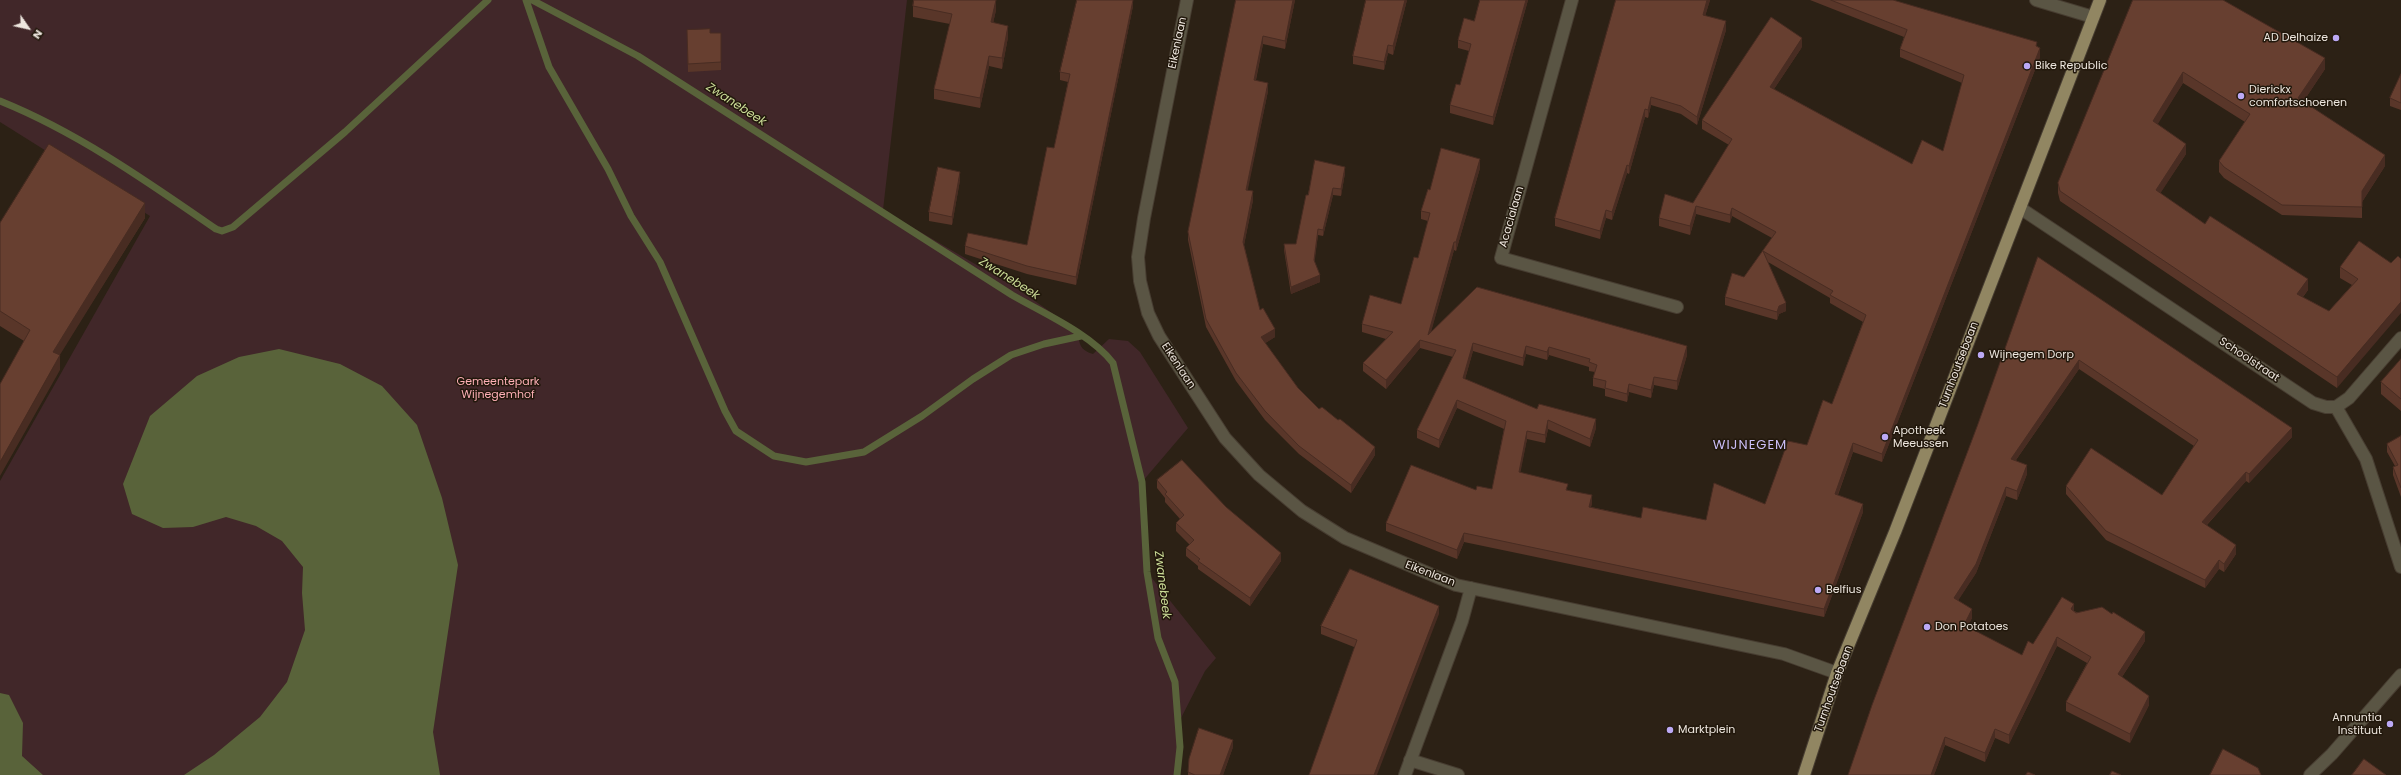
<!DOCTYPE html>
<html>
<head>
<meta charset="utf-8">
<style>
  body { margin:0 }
  #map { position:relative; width:2401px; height:775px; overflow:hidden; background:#2c2115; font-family:Poppins,sans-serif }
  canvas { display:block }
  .north { position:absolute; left:8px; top:8px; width:40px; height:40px; -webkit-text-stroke:3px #22180c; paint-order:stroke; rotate:124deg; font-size:11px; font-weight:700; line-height:16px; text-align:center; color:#ede6de }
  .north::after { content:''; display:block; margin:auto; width:14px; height:18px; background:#ede6de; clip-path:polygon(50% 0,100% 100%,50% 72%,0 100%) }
</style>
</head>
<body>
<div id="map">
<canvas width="2401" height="775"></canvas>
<div class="north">N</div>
</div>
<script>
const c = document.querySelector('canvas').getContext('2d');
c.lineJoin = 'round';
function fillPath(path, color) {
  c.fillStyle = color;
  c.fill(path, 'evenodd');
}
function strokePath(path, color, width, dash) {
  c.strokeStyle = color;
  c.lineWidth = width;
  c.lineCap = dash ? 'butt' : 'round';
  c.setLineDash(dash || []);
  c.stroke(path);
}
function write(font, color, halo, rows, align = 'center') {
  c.font = font + ' Poppins,sans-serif';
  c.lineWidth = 3;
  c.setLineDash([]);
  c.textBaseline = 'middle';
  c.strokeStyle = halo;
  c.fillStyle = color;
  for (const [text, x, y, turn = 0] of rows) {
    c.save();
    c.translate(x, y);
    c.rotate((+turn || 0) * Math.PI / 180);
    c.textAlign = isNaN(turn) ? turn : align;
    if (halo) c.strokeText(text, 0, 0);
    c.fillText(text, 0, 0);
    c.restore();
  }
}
fillPath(new Path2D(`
  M0,0h907l-24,210 133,78 62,43c1,13 2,19 15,23l16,-15 19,2 12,11 48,76 -46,54 5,90 69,86 -11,13 -27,53 2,23 -3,28h-1177v-294l150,-265 -150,-94z`), '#412729');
fillPath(new Path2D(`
  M279,349l61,15 42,22 35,39 25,73 16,67 -25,167 7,43h-256l30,-20 46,-38 27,-35 18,-52 -3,-37 1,-26 -21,-26 -26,-15 -30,-9 -33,10 -30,1 -31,-14 -9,-30 27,-68 47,-40 42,-19z
  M0,693l9,2 14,28 -1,33 21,19h-43z`), '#59633a');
strokePath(new Path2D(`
  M526,0l23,67 59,102 23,47 29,46 65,149 11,20 38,25 32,6 58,-10 58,-36 51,-37 38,-24 33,-11 37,-8
  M532,0l106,56 374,239c31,18 79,39 101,68l29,119 5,90 11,66 17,44 5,65 -3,28
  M0,101c77,31 148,81 216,128l6,2 11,-4 112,-95 143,-132`), '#59633a', 7);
const minor = new Path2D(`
  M1187,0l-43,218 -6,39 2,24 8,32 11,23 66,102 34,37 43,36 43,27 111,47 328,69 53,19
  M1572,0l-71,258 176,49
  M2036,0l57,17
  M2020,208l293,195 13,4h10
  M2336,407l30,52 35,108
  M2336,407l13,-9 52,-60
  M1410,760l48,15
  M1405,775l57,-154 9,-33
  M2310,775l22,-21 69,-79`);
const major = new Path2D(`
  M1804,775l33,-102 58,-141 205,-532`);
strokePath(minor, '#473d31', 14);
strokePath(major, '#473d31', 14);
strokePath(minor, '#5a5544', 12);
strokePath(major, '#918662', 12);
fillPath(new Path2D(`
  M1133,0v6l-57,279 -49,-11 -62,-20v-8l62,-1 27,-97 14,-66 -8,-2v-8z
  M1236,0h59l-10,49 -22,-5 -7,36 12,11 -21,100 6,9 -9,45 16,65 15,27 -10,6 33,45 21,21 56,46 -24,38 -52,-39 -34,-34 -29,-39 -30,-54 -18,-87v-8z
  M1407,0l-14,55 -5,-2 -4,17 -31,-6v-8z
  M1528,0l-35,125 -43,-12v-8l10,-20 9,-34 -11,-3v-8l16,-19z
  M1616,0h94l-5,16 21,14 -29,95 -16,-11 -30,-9 -3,13 -3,-1 -16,57 -2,-1 -15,47 -6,-2 -6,21 -45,-13v-8z
  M1810,0h83l144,46 3,11 -158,405 -29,-10 -15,43 25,17 -39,105 -360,-75 -7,17 -71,-28v-8l90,-33 16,-1 12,-60 -47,-21 -18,40 -22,-10v-8l36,-73 -33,-9 -34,41 -23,-18v-8l23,-24 -24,-7v-8l39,-20 17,-46 10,-37 -7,-2v-8l9,-21 50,-22 -24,83 -2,-1 -23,81 256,24 -10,35 -23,-5 -3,13 -22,-6 -2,10 -22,-6v-7l-12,-3v-8l2,-6 -6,-1v-4l-40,-12 -2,5 -21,-6 -3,12 -50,-15 -8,28 72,30 59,19 -6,19 -42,-18 -3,14 -18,-4 -7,33 48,18 24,13 -1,4 50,11 65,2 59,-16 42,-59 25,-41 31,-82 -33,-19v-5l-62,-36 18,49 -7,3 -2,6 -52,-15v-8l19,-20 28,-39 -40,-22 -2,7 -34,-9 -6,21 -31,-9v-8l34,-15 36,-58 -27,-16v-9l100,-73 -28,42 138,75 31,-13 19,-68 -62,-26v-8l4,-12z
  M2133,0l192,69 -22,33 82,64 -23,36v16l-80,-3 -58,-37 -5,-6v-11l26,-39 -62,-39 -26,41 29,30 -26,39 45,31 103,66 -5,7 26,14 23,-26 -12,-7v-11l51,-4 -54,125 -277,-187 -2,-8v-10z
  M913,6l83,4 -3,13 15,14 -6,32 -13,-3 -9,42 -46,-9v-10l16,-65 -37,-7z
  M687,30l23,3h11v37l-33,2z
  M2401,74v36l-11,-4v-8z
  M1345,173l-4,23 -8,-1 -10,41 -5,-1 -4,27 6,20 -29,12 -7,-44v-6h12l12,-49z
  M960,180l-8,45 -23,-4v-9z
  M145,218l-86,137 1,15 -36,-29 -24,-15v-103z
  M2038,257l254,180 -43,46 -3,-2 -39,44 29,29 -12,18 -5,-3 -14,19 -99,-48 -40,-46v-8l96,9 32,-49 -115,-77 -63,91 11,14 -10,26 -11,-4 -30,77 -18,27 14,18 -5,9 55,28 11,-11 41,-33 71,30 -23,36 27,28 -19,38 -64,-32v-9l21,-39 -30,-17 -48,98 -14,-6 -10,24 -40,-17 -11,30 44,-351z
  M2401,359v52l-20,-17v-12z
  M2401,436v61l-8,-22v-8l2,-1 -8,-14v-8z
  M1157,480l69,27 55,54 -31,45 -52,-37v-3l-12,-10v-8l4,-3 -14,-14v-8l4,-4 -15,-17v-4l-8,-10z
  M1439,614l-85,33 -33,-13v-8z
  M1233,747l-10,28h-35v-3z`), '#593629');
fillPath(new Path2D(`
  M996,0v10l-5,23v-11z
  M1133,0v6l-57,279v-8z
  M1293,0h2l-10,49v-8z
  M1405,0h2l-14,55v-9z
  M1526,0h2l-35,125v-8z
  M1707,0h3l-7,23v-8z
  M1726,21v9l-29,95v-8z
  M1008,26v11l-6,32v-11z
  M1263,36v8l-9,44v-8z
  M1802,38v9l-32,48v-8z
  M1388,45v8l-4,17v-8z
  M2040,48v9l-158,405v-8z
  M989,56v10l-9,42v-10z
  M2325,58v11l-27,40v-11z
  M2183,72v11l-30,49v-11z
  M1268,83v8l-22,108v-9z
  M1651,97v8l-3,13v-8z
  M1645,109v8l-16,57v-8z
  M2186,144v10l-30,46v-10z
  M2385,155v11l-23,36v-11z
  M1480,159v9l-24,83v-9z
  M1627,165v8l-15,47v-8z
  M1345,167v6l-4,23v-7z
  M960,172v8l-8,45v-8z
  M1333,188v7l-10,41v-6z
  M1253,191v9l-10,50v-8z
  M145,203v15l-92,148v-14z
  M1696,206v8l-6,21v-9z
  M1732,208v8l-2,7v-8z
  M1606,210v8l-6,21v-8z
  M1318,229v6l-4,32v-7z
  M1454,242v8l-26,93v-8z
  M1320,275v7l-29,12v-7z
  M2308,279v11l-11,14v-10z
  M2401,302v11l-64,75v-11z
  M1786,303v8l-7,3 -2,6v-8l2,-6z
  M1275,329v8l-14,9v-9z
  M1420,340v8l-34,41v-9z
  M1473,343v8l-10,35v-8z
  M1526,346v8l-3,12v-8z
  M1687,346v9l-10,35v-9z
  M1549,347v8l-2,5v-8z
  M60,355v15l-60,106v-14z
  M2079,360v9l-68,98v-8z
  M1654,377v8l-3,13v-8z
  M1629,384v8l-2,10v-8z
  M1457,400v8l-18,40v-8z
  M1596,419v9l-6,19v-8z
  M1548,420v9l-3,14v-8z
  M2292,428v9l-43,46v-9z
  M1527,431v8l-8,41v-8z
  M1853,443v9l-18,50v-8z
  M1375,447v8l-24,38v-8z
  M2027,465v9l-10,26v-9z
  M2246,472v9l-44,49v-8z
  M2006,487v9l-30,77 -22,34v-9z
  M1592,495v8l-3,12v-8z
  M1863,504v8l-39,105v-8z
  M1464,533v9l-7,17v-9z
  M2236,545v9l-12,18v-8z
  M1281,553v8l-31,45v-8z
  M2219,560v9l-14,19v-8z
  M2074,604v8l-3,-3z
  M1439,606v8l-62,161h-3z
  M1972,609v9l-8,16v-9z
  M2145,632v9l-27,42v-9z
  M2057,637v9l-48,98v-9z
  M2149,696v9l-19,38v-9z
  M1995,729v9l-10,24v-9z
  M1945,737v8l-11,30h-3z
  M1233,740v7l-10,28h-3z`), '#482c22');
const building = new Path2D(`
  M914,0h82l-5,22 17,4 -6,32 -13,-2 -9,42 -46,-9 18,-75 -39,-8z
  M1077,0h56l-57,277 -49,-11 -62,-20 3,-13 59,12 20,-98 7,1 16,-74 -10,-2z
  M1236,0h57l-8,41 -22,-5 -9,44 14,3 -22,107 7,1 -10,51 17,68 3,-2 12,21 -14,8 37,51 21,21 3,-2 16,13 2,-1 35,28 -24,38 -52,-39 -34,-35 -29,-38 -30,-54 -18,-87z
  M1366,0h39l-12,46 -5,-1 -4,17 -31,-6z
  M1480,0h46l-33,117 -43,-12 6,-21 4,1 11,-41 -13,-4 6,-22 10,3z
  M1616,0h91l-4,15 23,6 -29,96 -16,-11 -30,-9 -3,13 -3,-1 -16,57 -2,-1 -15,47 -6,-2 -6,21 -45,-13z
  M1831,0h62l144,42 -1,4 4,2 -158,406 -29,-11 -18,51 28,10 -39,105 -360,-76 -7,17 -71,-27 25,-58 65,25 1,-4 15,3 14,-68 -49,-21 -18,40 -22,-10 39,-80 -36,-10 -34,40 -23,-17 30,-31 -31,-8 8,-29 31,9 13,-47 4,1 12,-45 -9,-2 7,-22 2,1 11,-42 39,11 -24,83h-2l-26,93 49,-48 210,59 -10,35 -23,-4 -3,13 -22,-6 -2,10 -22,-6 1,-7 -13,-3 4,-13 -8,-3 1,-3 -41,-12 -2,5 -21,-6 -3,12 -50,-15 -10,35 74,31 2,-5 57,15 -6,20 -42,-19 -3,15 -18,-4 -8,41 49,12 -2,6 26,5 -3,12 52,11 2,-11 63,13 8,-37 51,21 23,-63 19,4 16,-45 9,4 34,-89 -36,-20 3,-4 -70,-40 23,52 -7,3 -2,6 -52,-15 7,-24 12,4 32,-45 -44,-24 -2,7 -34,-9 -6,20 -31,-8 6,-24 28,9 39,-64 -30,-19 69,-103 31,21 -32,49 142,77 10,-24 21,11 21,-76 -64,-26 7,-19z
  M2133,0h90l102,58 -27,40 87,57 -23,36v16l-80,-2 -58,-38 -5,-6 31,-47 -67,-42 -30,49 33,23 -30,46 49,34 5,-8 98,63 -11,15 32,17 29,-32 -18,-12 19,-26 32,22 7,-7 3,3v43l-64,75 -277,-186 -2,-8z
  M710,29v4h11v29l-33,2 -1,-34z
  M2401,74v29l-11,-5z
  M49,144l96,59 -92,149 7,3 -60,107v-78l30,-54 -30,-19v-88z
  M1315,160l30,7 -4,22 -8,-1 -10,42 -5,-1 -4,31 6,15 -29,12 -7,-43h12l10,-49h2z
  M938,167l22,5 -8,45 -23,-5z
  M2038,257l254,171 -43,46 -3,-2 -44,50 34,23 -12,19 -5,-4 -14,20 -99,-49 -40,-45 25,-38 71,47 36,-55 -119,-80 -68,99 16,6 -10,26 -11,-4 -30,77 -22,34 18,11 -8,16 58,30 6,-14 5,3 29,-47 12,7 -3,5 5,4 26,-6 10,7 1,-2 32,20 -27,42 31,22 -19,38 -64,-32 25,-45 -34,-20 -48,98 -14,-6 -10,24 -40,-16 -14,38h-83l24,-70 106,-281z
  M2401,359v40l-20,-17z
  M2401,436v52l-8,-21 5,-2 -11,-21z
  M1182,460l44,47 55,46 -31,45 -52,-37 2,-2 -14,-11 8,-8 -18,-17 8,-8 -19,-21 2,-2 -10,-12z
  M1350,569l89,37 -65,169h-65l48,-135 -36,-14z
  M1199,728l34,12 -13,35h-25l-7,-3 1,-13z
  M2223,749l35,19 3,7h-51z
  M2364,759l22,16h-34z
  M2112,771l9,4h-11z
  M2028,772l7,3h-9z`);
fillPath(building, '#673f30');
strokePath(building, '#482c22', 1);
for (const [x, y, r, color] of [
  [2336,38,4,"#bca9f5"],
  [2027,66,4,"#bca9f5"],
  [2241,96,4,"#bca9f5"],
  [1981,355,4,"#bca9f5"],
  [1885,437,4,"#bca9f5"],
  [1818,590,4,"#bca9f5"],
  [1927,627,4,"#bca9f5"],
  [2390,724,4,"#bca9f5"],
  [1670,730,4,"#bca9f5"]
]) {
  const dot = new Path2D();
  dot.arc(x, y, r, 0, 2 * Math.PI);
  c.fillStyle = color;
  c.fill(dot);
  strokePath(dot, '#22180c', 1.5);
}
write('11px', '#ede6de', '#22180c', [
  ["AD Delhaize",2328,38,"right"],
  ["Bike Republic",2035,66],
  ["Dierickx",2249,90],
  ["comfortschoenen",2249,103],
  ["Wijnegem Dorp",1989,355],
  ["Apotheek",1893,431],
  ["Meeussen",1893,444],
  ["Belfius",1826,590],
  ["Don Potatoes",1935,627],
  ["Annuntia",2382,718,"right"],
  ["Instituut",2382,731,"right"],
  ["Marktplein",1678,730]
], 'left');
write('11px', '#ede6de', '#22180c', [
  ["Eikenlaan",1178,43,-78],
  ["Acacialaan",1512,217,-74],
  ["Schoolstraat",2249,360,34],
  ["Turnhoutsebaan",1959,365,-69],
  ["Eikenlaan",1178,366,57],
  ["Eikenlaan",1430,574,21],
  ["Turnhoutsebaan",1834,689,-70]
]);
write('11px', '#fdafb5', '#22180c', [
  ["Gemeentepark",498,382],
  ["Wijnegemhof",498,395]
]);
write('italic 12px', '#cbdc97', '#22180c', [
  ["Zwanebeek",736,105,33],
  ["Zwanebeek",1009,279,32],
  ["Zwanebeek",1162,585,83]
]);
c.letterSpacing = '1px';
write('13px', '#ccbff8', '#22180c', [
  ["WIJNEGEM",1750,446]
]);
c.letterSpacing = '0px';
</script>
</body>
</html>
